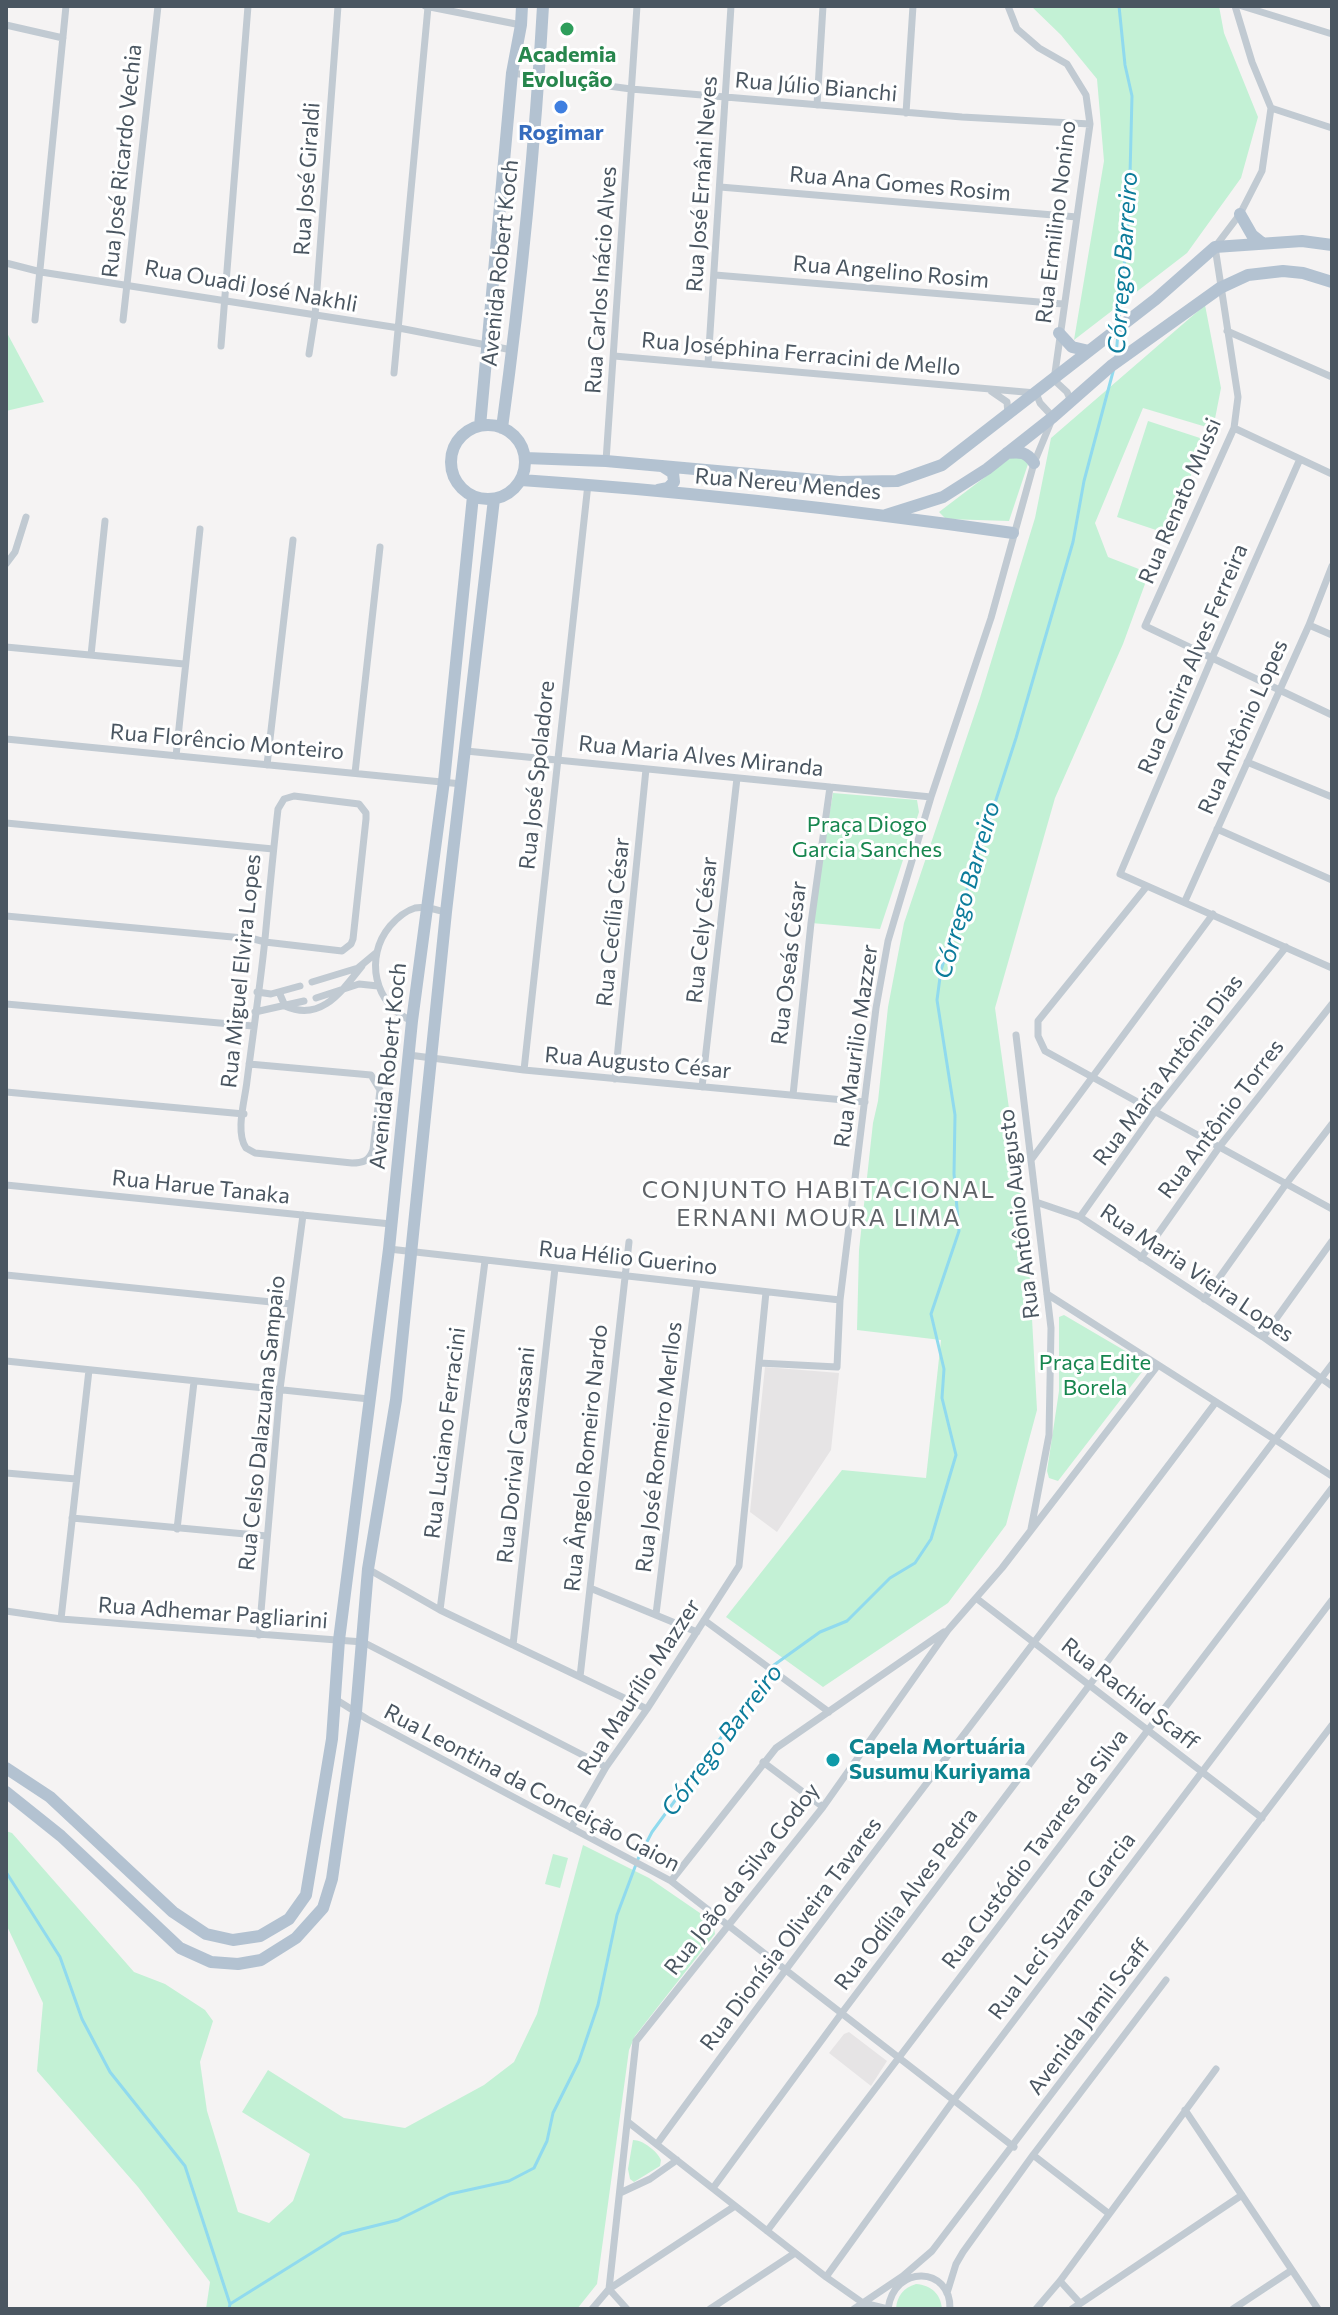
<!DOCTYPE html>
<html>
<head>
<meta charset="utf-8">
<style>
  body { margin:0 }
  #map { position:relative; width:1338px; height:2315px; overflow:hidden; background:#f5f3f3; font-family:Commissioner,sans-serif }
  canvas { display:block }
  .frame { position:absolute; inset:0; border:8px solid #4a5661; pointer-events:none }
</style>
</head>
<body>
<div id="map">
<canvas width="1338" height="2315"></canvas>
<div class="frame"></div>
</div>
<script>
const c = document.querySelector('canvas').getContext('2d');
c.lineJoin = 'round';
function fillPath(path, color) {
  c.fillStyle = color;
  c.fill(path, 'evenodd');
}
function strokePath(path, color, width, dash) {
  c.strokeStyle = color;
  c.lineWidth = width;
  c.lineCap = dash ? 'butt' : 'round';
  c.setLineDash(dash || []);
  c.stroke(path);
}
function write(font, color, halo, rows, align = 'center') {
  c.font = font + ' Commissioner,sans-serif';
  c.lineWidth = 6;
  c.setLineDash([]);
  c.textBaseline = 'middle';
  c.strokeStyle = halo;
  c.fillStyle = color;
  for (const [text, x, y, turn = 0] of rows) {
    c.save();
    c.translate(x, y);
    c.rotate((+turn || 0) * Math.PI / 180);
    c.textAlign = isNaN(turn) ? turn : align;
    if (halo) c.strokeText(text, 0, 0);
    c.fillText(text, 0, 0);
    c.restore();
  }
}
fillPath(new Path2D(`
  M765,1367l74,6 -8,77 -54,82 -27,-20z
  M849,2032l38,29 -16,25 -42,-33 15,-19z`), '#e6e4e5');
fillPath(new Path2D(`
  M1031,6h188l5,27 34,84 -17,61 -54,75 -113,87 30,-179 -7,-82 -36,-44z
  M1205,305l16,83 -8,41 -70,-21 -48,115 13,34 41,16 -26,71 -68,154 -60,210 33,237 9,165 -31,115 -58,78 -125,84 -97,-70 116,-147 84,8 15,-138 -84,-10 2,-80 14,-127 5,-22 10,-94 16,-84 76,-225 55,-180 16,-80z
  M6,331l38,71 -38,9z
  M1148,421l55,18 -32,96 -54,-18z
  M1014,455l15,6 -20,60 -63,-2 -7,-7z
  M833,793l84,7 2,12 -39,117 -69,-6z
  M1064,1315l75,44 6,9 -87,113 -9,-3 -2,-7 12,-80v-74z
  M6,1831l6,2 122,139 31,12 40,26 8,11 -13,41 7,49 31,101 31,11 24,-22 17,-47 -68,-42 26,-42 76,48 61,10 79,-43 30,-23 23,-48 46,-169 66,33 64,44 2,12 -80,102 -6,14 -32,234 -20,25h-371l4,-27 -72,-95 -101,-116 6,-68 -37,-79z
  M553,1854l15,4 -8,30 -15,-4z
  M633,2140c10,0 24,11 28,20l-1,6 -26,16 -4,-3 -2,-10z
  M916,2284c15,1 25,10 26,25h-46c1,-13 7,-21 20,-25z`), '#c3f1d5');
strokePath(new Path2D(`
  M1119,6l6,59 7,31 -3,118 -10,107
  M1116,357l2,-25
  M6,1872l54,85 22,62 28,53 75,94 45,138 -1,5
  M230,2304l112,-70 56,-14 52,-26 59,-13 25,-13 13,-27 6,-28 26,-52 19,-56 19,-90 21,-56 14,-27 122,-167 46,-33 27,-11 43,-43 25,-15 16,-24 25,-84 -14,-57 2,-29 -13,-55 28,-83 -5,-57 1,-59 -18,-115 4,-30 75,-232 57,-196 11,-61 30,-113`), '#90daee', 3);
strokePath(new Path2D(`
  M425,6l96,19
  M1008,6l9,23 22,19 28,16 19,31 4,29 -36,256 13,12 4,9
  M1235,6l17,56 19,46 -9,63 -22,43 -25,33 23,150 -4,31 -89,198 187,89
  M1242,6l90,28
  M6,25l57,13
  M512,73l119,16 331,28 128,7
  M817,105l6,-99
  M1271,108l61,20
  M906,113l7,-107
  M720,187l357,30
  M6,263l35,9 358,56 113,22
  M715,275l348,29
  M35,320l31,-314
  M123,320l35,-314
  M1227,331l105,46
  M221,346l27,-340
  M309,354l6,-38 23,-310
  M614,356l422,37 4,10 13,14 -19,46 -43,155 -60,179 -43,144 -12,67 -36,292 -3,67 -78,-4
  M708,364l23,-358
  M394,373l34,-366
  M991,391l16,11 1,12
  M1234,428l98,46
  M1300,459l-88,199 -92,216 212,94
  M606,461l31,-455
  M6,564l9,-12 11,-35
  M1309,625l23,10
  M6,647l178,17
  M91,655l14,-134
  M6,739l456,45
  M466,751l465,46
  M176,756l24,-227
  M1247,762l85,35
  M267,765l26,-225
  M355,773l25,-226
  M6,823l267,26
  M1217,829l115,51
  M1147,886l-109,135v15l7,15 287,158
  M1185,901l124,-276 23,-59
  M6,916l248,23 11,3 77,9 9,-7 2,-5 13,-120v-6l-7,-9 -65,-8 -10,3 -6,10c-5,44 -9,87 -13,130 -5,48 -12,95 -18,142 -2,19 -12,51 -1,67l9,5 97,10c11,0 17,-2 21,-13l7,-60 -9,-15 -122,-11
  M312,982l46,-14 18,-15
  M257,992l14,2 29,-8
  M279,992l6,14c36,16 56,-14 77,-40
  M316,998l43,-14 19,2
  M6,1004l247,22
  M255,1012l49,-11
  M412,1021c-38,-16 -48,-64 -22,-95 7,-8 15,-15 25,-18 11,-2 21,2 31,4
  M1016,1035l35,293 -2,107 -18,94
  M409,1055l115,15 341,32
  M524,1070l64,-586
  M615,1079l31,-310
  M702,1087l35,-309
  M6,1092l238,22
  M793,1095l18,-172 19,-136
  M1031,1160l182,-246
  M6,1185l385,39
  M1036,1202l44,15 183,120 69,49
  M1080,1217l76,-107 130,-163
  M389,1249l451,51
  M1141,1258l79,-112 112,-142
  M6,1275l285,29
  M1047,1294l285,182
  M1204,1299l82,-115 46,-60
  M1263,1337l69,-96
  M6,1361l363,38
  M6,1473l70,6
  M72,1518l195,18
  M177,1529l17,-147
  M368,1569l72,41 207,99
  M590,1588l107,44
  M976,1598l286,220
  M440,1610l45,-349
  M6,1611l55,8 302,23 243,125
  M656,1614l41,-330
  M61,1619l28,-249
  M704,1620l125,92
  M259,1635l21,-246 23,-174
  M513,1645l42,-377
  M580,1677l49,-435
  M335,1699l32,20 304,162 343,266
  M763,1762l60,45
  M571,1828l35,-61 41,-58 92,-143 27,-274
  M671,1881l105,-133 168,-116
  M1185,2110l133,199
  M628,2122l198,155 37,26 25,6
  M657,2144c182,-250 373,-494 559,-742
  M1033,2155l75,58
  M713,2188l128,-174 491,-650
  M620,2193l30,-14 27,-19
  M767,2231l565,-743
  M826,2277l127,-176 379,-501
  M1060,2281l20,22
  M947,2293l9,-29 7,-12 70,-97 133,-175
  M592,2309l17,-20 27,-248 187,-234 125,-177 54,-62 156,-203
  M627,2309l-18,-20 126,-83
  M710,2309l85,-56
  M854,2309l49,-33 29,-25 400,-526
  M888,2309c6,-45 63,-43 62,0
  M1036,2309l24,-28 156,-212
  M1072,2309l170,-114
  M1233,2309l59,-39`), '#c1cad2', 7);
strokePath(new Path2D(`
  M1240,214l12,21 10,8
  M1059,333l13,14 17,4
  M451 462a37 37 0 1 1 74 0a37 37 0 1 1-74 0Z
  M480,426l32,-353 9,-48 1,-19
  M502,428c19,-140 33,-281 41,-422
  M1007,453c13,-1 19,-2 27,10
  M525,458l81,3 233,21 58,-1 45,-16 214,-166 59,-52 87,-6 30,4
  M521,480c164,11 329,30 492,53
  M658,490l10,-2 6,-6 -1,-9 -11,-7
  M886,515l57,-18 44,-28 66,-52 58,-51 109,-78 28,-13 35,-4 20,2 29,9
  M6,1768l44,29 123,115 33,22 27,6 27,-4 29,-17 17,-24 26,-156 7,-99 50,-391 23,-228 32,-240 29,-285
  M6,1792l55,44 119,112 31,14 27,2 23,-4 35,-22 27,-30 9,-29 24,-167 12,-143 28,-169 50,-488 48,-413`), '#b3c2d1', 12);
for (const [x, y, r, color] of [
  [567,29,8,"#2e9e5b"],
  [561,107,8,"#3f7fe0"],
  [833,1760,8,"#0f9aa8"]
]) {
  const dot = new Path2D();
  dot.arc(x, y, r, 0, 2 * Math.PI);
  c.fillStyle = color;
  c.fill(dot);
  strokePath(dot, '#fff', 3);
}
write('bold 22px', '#27864d', '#fff', [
  ["Academia",567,55],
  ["Evolução",567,80]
]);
write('22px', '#4a5661', '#fff', [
  ["Rua Júlio Bianchi",816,87,5],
  ["Rua José Ricardo Vechia",122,161,-84],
  ["Rua José Giraldi",307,179,-86],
  ["Rua José Ernâni Neves",702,184,-86],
  ["Rua Ana Gomes Rosim",900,184,5],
  ["Rua Ermilino Nonino",1056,222,-83],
  ["Avenida Robert Koch",500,263,-84],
  ["Rua Angelino Rosim",891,272,5],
  ["Rua Carlos Inácio Alves",601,280,-86],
  ["Rua Ouadi José Nakhli",251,286,10],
  ["Rua Joséphina Ferracini de Mello",801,354,5],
  ["Rua Nereu Mendes",788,484,5],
  ["Rua Renato Mussi",1180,501,-67],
  ["Rua Cenira Alves Ferreira",1193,659,-67],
  ["Rua Antônio Lopes",1243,727,-66],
  ["Rua Florêncio Monteiro",227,742,5],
  ["Rua Maria Alves Miranda",701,756,6],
  ["Rua José Spoladore",537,775,-84],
  ["Rua Cecília César",613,922,-84],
  ["Rua Cely César",702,930,-84],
  ["Rua Oseás César",789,963,-83],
  ["Rua Miguel Elvira Lopes",241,971,-84],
  ["Rua Maurilio Mazzer",856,1046,-82],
  ["Rua Augusto César",638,1063,5],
  ["Avenida Robert Koch",388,1066,-84],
  ["Rua Maria Antônia Dias",1168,1070,-53],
  ["Rua Antônio Torres",1221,1119,-53],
  ["Rua Harue Tanaka",201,1187,6],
  ["Rua Antônio Augusto",1019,1214,-97],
  ["Rua Hélio Guerino",628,1258,6],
  ["Rua Maria Vieira Lopes",1197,1273,34],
  ["Rua Celso Dalazuana Sampaio",262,1423,-84],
  ["Rua Luciano Ferracini",445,1433,-83],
  ["Rua José Romeiro Merllos",659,1447,-83],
  ["Rua Dorival Cavassani",516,1455,-84],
  ["Rua Ângelo Romeiro Nardo",586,1458,-84],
  ["Rua Adhemar Pagliarini",213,1613,4],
  ["Rua Maurílio Mazzer",639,1687,-57],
  ["Rua Rachid Scaff",1130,1694,38],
  ["Rua Leontina da Conceição Gaion",532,1788,28],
  ["Rua Custódio Tavares da Silva",1035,1849,-53],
  ["Rua João da Silva Godoy",742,1879,-52],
  ["Rua Odília Alves Pedra",906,1899,-53],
  ["Rua Leci Suzana Garcia",1062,1926,-53],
  ["Rua Dionísia Oliveira Tavares",791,1934,-53],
  ["Avenida Jamil Scaff",1089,2017,-53]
]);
write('bold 22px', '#366cbe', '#fff', [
  ["Rogimar",561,133]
]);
write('22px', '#17864f', '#fff', [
  ["Praça Diogo",867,825],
  ["Garcia Sanches",867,850],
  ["Praça Edite",1095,1363],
  ["Borela",1095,1388]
]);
write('bold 22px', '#0d838f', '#fff', [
  ["Capela Mortuária",849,1747],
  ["Susumu Kuriyama",849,1772]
], 'left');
write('italic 24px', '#0c7c9b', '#fff', [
  ["Córrego Barreiro",1123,263,-86],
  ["Córrego Barreiro",967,890,-74],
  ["Córrego Barreiro",722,1740,-53]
]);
c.letterSpacing = '2px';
write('24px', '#5f6368', '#fff', [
  ["CONJUNTO HABITACIONAL",819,1190],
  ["ERNANI MOURA LIMA",819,1218]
]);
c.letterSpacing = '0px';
</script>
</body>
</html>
